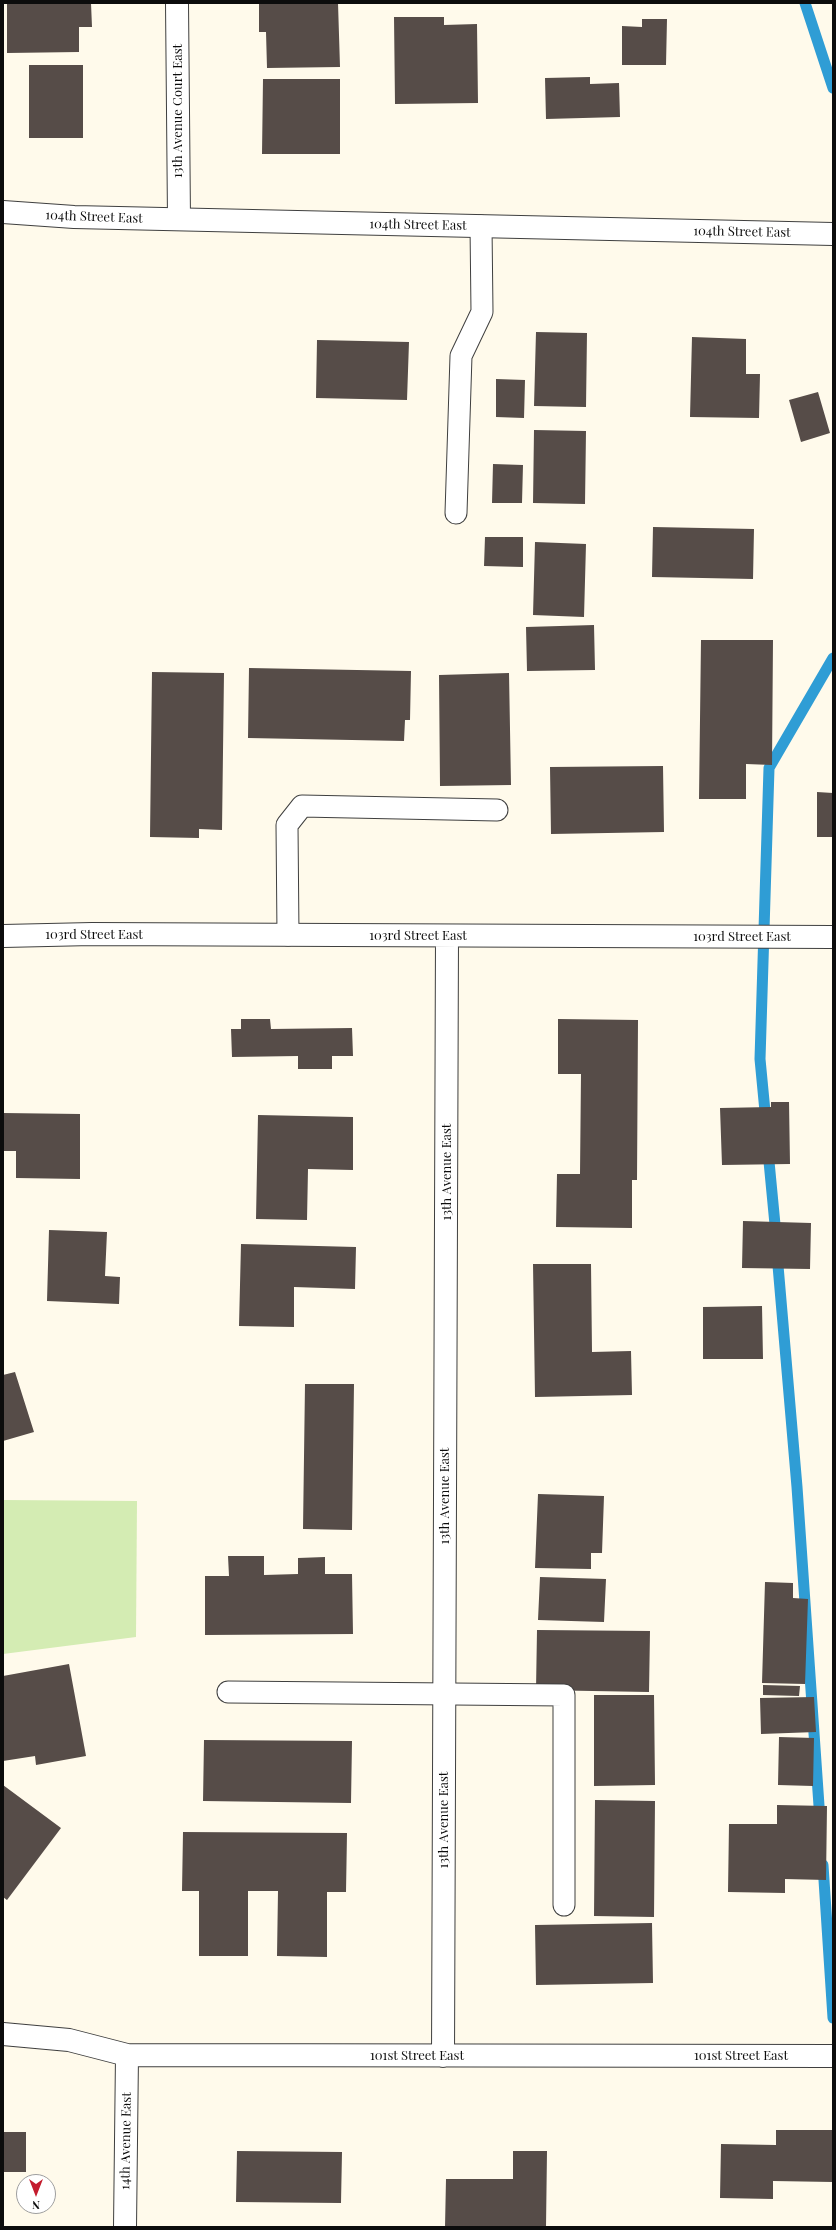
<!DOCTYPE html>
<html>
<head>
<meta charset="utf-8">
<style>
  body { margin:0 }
  #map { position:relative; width:836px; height:2230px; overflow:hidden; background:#fffaeb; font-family:"Playfair Display",serif }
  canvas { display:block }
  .frame { position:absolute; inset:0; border:4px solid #0c0c0c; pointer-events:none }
  .north { position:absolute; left:16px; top:2174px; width:40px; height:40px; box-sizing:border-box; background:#fff; border:1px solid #9e9e9e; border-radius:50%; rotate:180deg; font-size:11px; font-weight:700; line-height:16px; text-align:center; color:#0c0c0c }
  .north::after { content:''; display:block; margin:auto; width:14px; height:18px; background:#c41c2e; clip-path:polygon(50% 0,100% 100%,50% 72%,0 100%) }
</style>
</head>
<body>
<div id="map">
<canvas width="836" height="2230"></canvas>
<div class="frame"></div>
<div class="north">N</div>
</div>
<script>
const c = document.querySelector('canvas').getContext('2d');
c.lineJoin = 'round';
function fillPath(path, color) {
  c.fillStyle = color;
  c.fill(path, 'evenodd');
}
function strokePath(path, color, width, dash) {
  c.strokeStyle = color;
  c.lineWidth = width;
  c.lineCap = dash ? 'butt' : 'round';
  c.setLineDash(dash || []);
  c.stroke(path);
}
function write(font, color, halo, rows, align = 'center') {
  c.font = font + ' "Playfair Display",serif';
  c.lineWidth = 4;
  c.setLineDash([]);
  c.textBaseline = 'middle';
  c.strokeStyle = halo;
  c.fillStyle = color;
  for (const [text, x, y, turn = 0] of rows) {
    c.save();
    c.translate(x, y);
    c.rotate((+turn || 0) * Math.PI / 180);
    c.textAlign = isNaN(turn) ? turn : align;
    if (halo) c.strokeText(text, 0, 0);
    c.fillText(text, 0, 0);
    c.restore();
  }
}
fillPath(new Path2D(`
  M3,1500l134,1 -1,136 -133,17z`), '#d4ecb3');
strokePath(new Path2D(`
  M805,3l28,85
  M766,1122l-6,-63 9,-291 64,-110
  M768,1151l8,84
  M777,1254l20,233 23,333
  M823,1865l10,153`), '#2f9dd5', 11);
fillPath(new Path2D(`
  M7,3h84l1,24h-13v25l-72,1z
  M259,3h79l2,64 -73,1 -1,-36h-7z
  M394,17h50v8l33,-1 1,79 -83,1z
  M642,19h25l-1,46h-44v-39l20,1z
  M29,65h54v73h-54z
  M590,77v7l29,-1 1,34 -74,2 -1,-41z
  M263,79h77v75h-78z
  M536,332l51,1 -1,74 -52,-1z
  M692,337l54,2v35h14l-1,44 -69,-1z
  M317,340l92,2 -2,58 -91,-2z
  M496,379l29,1 -1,38 -28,-1z
  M818,392l12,41 -29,9 -12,-42z
  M534,430l52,1 -1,73 -52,-1z
  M493,464l30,1 -1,38h-30z
  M653,527l101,2 -1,50 -101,-2z
  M485,537h38v30l-39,-1z
  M535,542l51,2 -2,73 -51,-2z
  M594,625l1,45 -68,1 -1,-44z
  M701,640h72l-1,125 -26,-1v35h-47z
  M249,668l162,3 -1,49h-5l-1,21 -156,-3z
  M152,672l72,1 -2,157 -23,-1v9l-49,-1z
  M509,673l2,112 -71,1 -1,-111z
  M663,766l1,66 -113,2 -1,-67z
  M817,792l16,1v44h-16z
  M241,1019h29l1,10 81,-1 1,28h-21v13h-34v-13l-66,1 -1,-28h10z
  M558,1019l80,1 -1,160h-5v48l-76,-1 1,-53h23l1,-100h-23z
  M771,1102h18l1,62 -68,1 -2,-57 51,-1z
  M3,1113l77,1v65l-64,-1v-27h-13z
  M258,1115l95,2v53l-45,-1 -1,51 -51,-1z
  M743,1221l68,2 -1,46 -68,-1z
  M49,1230l58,2 -2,44 15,1 -1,27 -72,-3z
  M241,1244l115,3 -1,42 -61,-2v40l-55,-1z
  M533,1264h58l1,88 39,-1 1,44 -97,2z
  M762,1306l1,53h-60v-52z
  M15,1372l19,60 -31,9v-66z
  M305,1384h49l-2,146 -49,-1z
  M538,1494l66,2 -2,57h-11v16l-56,-1z
  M228,1556h36v19l34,-1v-16l27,-1v17h27l1,60 -148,1v-59h24z
  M540,1577l66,2 -2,43 -66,-2z
  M765,1582l28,1v15l15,1 -3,85 -43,-1z
  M537,1630l113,1 -1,61 -113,-2z
  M69,1664l17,92 -50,9 -1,-9 -32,5v-85z
  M763,1685l37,1 -1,10 -36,-1z
  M594,1695h60l1,90 -61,1z
  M814,1697l2,35 -55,2 -1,-36z
  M779,1737l35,1 -1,48 -35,-1z
  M204,1740l148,1 -1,62 -148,-2z
  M3,1785l58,43 -54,72 -4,-3z
  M595,1800l60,1 -1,116 -60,-1z
  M777,1805l50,1 -1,74 -41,-1v14l-57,-1 1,-68h48z
  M183,1832l164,1 -1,59h-19v65l-50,-1 1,-65h-30v65h-49v-65h-17z
  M652,1923l1,60 -117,2 -1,-60z
  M776,2130h57v52l-60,-1v18l-53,-1 1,-54 55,1z
  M3,2132h23v40h-23z
  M237,2151l105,1 -1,51 -105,-1z
  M513,2151h34l-1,76h-101l1,-48h67z`), '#564c48');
const service = new Path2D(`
  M456,513l5,-157 21,-44 -1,-86
  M288,935l-1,-110 15,-19 195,4
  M228,1692l336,3v210`);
const minor = new Path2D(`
  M177,3l2,216
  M3,936l89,-2 741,3
  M3,2034l66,6 58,15 706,1
  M443,2056l4,-1119
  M125,2227l2,-172`);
const tertiary = new Path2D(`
  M3,212l71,5 759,17`);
strokePath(service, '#3f3f3f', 23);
strokePath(minor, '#3f3f3f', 24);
strokePath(tertiary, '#3f3f3f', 24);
strokePath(service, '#fff', 21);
strokePath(minor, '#fff', 22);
strokePath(tertiary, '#fff', 22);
write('13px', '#0c0c0c', '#fff', [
  ["13th Avenue Court East",178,111,-90],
  ["104th Street East",94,217,2],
  ["104th Street East",418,225,1],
  ["104th Street East",742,232,1],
  ["103rd Street East",94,935],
  ["103rd Street East",418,936],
  ["103rd Street East",742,937],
  ["13th Avenue East",447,1172,-90],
  ["13th Avenue East",445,1496,-90],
  ["13th Avenue East",444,1820,-90],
  ["101st Street East",417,2056],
  ["101st Street East",741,2056],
  ["14th Avenue East",126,2141,-89]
]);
</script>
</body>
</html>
